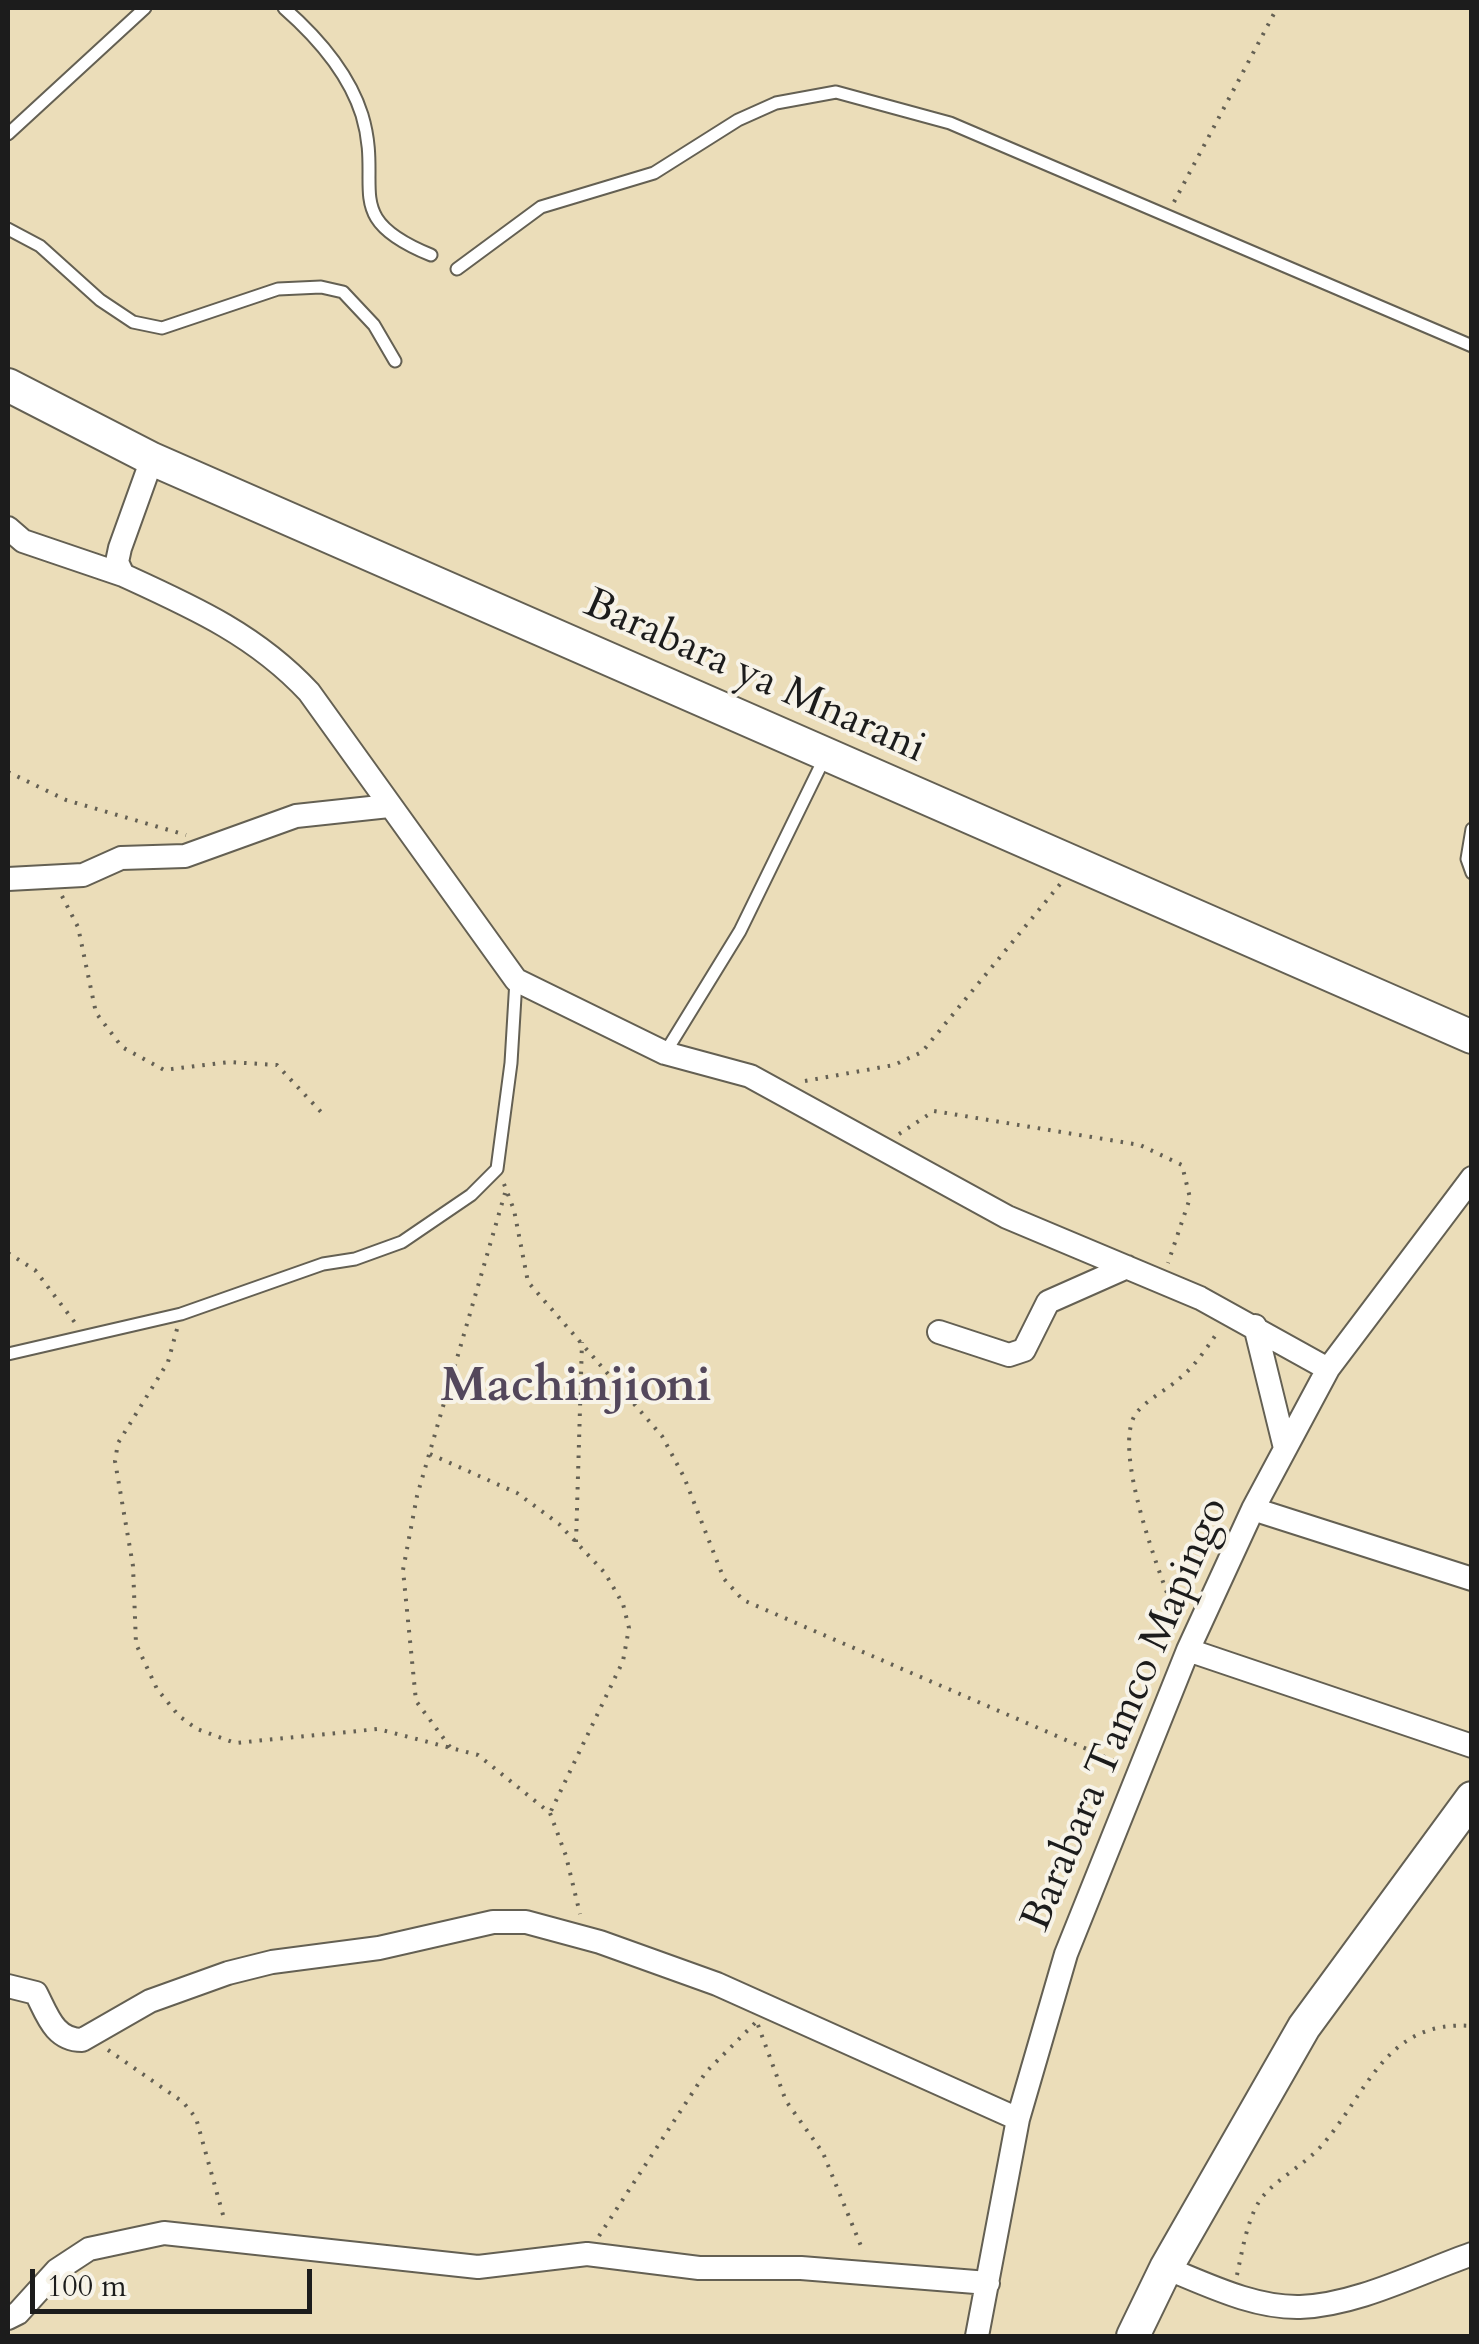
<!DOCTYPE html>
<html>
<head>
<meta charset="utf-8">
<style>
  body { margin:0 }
  #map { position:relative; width:1479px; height:2344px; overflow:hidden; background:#ebddb9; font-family:Cardo,serif }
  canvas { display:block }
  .frame { position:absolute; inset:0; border:10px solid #1c1c1c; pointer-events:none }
  .scale { position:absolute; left:30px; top:2269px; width:282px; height:45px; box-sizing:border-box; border:5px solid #1c1c1c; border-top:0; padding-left:12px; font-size:30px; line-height:35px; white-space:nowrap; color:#1c1c1c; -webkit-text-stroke:8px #f7f3e8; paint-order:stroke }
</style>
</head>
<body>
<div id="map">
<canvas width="1479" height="2344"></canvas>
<div class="frame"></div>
<div class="scale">100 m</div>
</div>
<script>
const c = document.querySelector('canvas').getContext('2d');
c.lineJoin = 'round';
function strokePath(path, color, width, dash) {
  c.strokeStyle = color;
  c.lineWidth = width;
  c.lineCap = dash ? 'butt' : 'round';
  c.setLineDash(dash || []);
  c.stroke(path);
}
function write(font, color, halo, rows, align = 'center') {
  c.font = font + ' Cardo,serif';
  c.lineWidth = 8;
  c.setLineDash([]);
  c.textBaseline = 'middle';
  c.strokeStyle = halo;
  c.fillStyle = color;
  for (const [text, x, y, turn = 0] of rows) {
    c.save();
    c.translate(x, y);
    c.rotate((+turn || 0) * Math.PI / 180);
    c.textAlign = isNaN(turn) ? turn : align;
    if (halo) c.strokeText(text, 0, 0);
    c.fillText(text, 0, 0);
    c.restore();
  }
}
const lane = new Path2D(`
  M284,8c32,28 65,66 78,107 22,73 -24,102 69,140
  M8,134l137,-126
  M8,229l32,17 60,54 33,22 29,6 116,-39 43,-2 22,5 31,33 21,36
  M457,269l84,-62 113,-34 84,-53 38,-17 60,-11 114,31 522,223
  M1472,829l-5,30 5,14
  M665,1053l75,-122 85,-174
  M8,1354l173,-40 142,-50 32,-5 47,-17 69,-47 26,-26 14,-106 5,-83`);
const street = new Path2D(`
  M152,459l-32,89 -3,14 6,13c70,32 133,60 186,117l207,288 149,73 85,23 257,141 193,81 128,71
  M8,528l15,13 100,34
  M8,879l75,-4 38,-17 64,-2 111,-40 93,-10
  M1255,1326l30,122
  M939,1332l70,23 15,-5 24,-48 79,-35
  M1253,1509l219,70
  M1188,1650l284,96
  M8,1986l28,7c11,21 18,47 46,47l68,-39 78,-28 44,-11 107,-14 114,-26h33l74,20 117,42 301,135
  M1166,2268c42,17 88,40 134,39 57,-2 118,-34 172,-53
  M8,2318l10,-5 39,-43 32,-21 75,-16 314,34 109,-13 112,14h102l187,15
  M977,2336l41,-217 48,-165 122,-304 65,-141 75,-140 144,-191`);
const secondary = new Path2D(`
  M8,385l144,74 1320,578
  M1133,2336l33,-68 138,-241 168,-229`);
strokePath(lane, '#646053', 15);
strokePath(street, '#646053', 26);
strokePath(secondary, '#646053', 36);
strokePath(new Path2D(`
  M1174,202l103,-194
  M8,772l58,28 120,35
  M62,896l16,31 18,86 26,34 42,23 65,-8 48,3 44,47
  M805,1081l89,-16 28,-13 139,-169
  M899,1134l35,-23 206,34 42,20 8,33 -22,65
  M504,1184l10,26 14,72 134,154 22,41 40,102 19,21 376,163
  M8,1253l27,17 41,54
  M177,1329l-9,33 -50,81 -3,18 18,105 3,78 21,45 22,27 18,13 38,14 143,-14 100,26 72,58 16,43 14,58
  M430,1454l87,39 42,31 46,49 18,31 6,24 -6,33 -73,152
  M576,1542l6,-200
  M1178,1622c-15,-40 -69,-175 -41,-210 11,-13 31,-23 43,-34 16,-13 28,-32 39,-48
  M450,1747l-34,-46 -13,-131 14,-74 88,-303
  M758,2025l28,76 37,52 40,98
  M108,2050l75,52 13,16 29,104
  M599,2236l107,-164 49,-49
  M1237,2275c5,-23 11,-62 27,-80 17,-19 42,-31 59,-51 45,-52 63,-125 149,-118`), '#646053', 4, [2.5, 8]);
strokePath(lane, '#fff', 11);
strokePath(street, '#fff', 22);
strokePath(secondary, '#fff', 32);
write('42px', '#1c1c1c', '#f7f3e8', [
  ["Barabara ya Mnarani",754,678,24],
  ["Barabara Tamco Mapingo",1127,1715,-67]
]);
write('bold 48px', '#53475b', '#f7f3e8', [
  ["Machinjioni",576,1389]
]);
</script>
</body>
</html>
